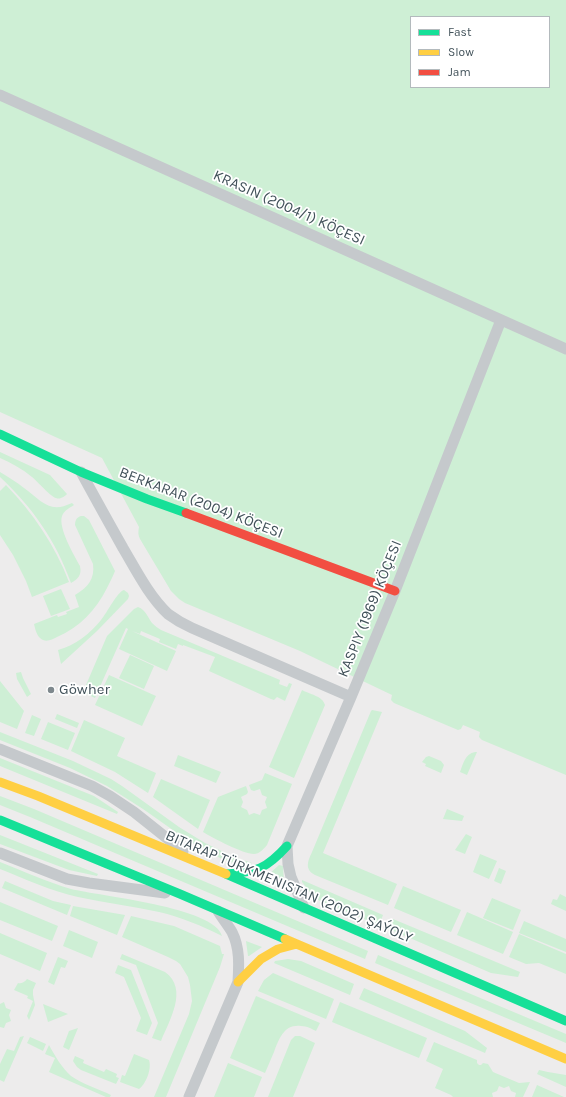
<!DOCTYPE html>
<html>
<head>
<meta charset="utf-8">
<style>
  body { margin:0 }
  #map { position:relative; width:566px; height:1097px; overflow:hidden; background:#edecec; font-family:Karla,sans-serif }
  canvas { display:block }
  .legend { position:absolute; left:410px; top:16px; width:140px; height:72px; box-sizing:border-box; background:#fff; border:1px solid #b3babd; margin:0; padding:5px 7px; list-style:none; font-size:12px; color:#42525a }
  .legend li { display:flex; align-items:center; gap:8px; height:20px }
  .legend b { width:20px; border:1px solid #b3babd }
</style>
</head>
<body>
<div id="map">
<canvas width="566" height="1097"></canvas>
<ul class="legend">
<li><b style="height:5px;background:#16e098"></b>Fast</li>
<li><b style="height:5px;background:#ffcf43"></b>Slow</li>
<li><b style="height:5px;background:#f24e42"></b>Jam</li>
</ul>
</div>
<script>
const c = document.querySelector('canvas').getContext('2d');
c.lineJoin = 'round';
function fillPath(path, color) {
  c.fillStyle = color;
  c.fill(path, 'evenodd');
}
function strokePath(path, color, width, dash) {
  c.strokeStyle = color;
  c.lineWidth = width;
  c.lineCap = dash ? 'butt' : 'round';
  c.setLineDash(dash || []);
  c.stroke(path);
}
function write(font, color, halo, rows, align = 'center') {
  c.font = font + ' Karla,sans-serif';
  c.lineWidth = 3.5;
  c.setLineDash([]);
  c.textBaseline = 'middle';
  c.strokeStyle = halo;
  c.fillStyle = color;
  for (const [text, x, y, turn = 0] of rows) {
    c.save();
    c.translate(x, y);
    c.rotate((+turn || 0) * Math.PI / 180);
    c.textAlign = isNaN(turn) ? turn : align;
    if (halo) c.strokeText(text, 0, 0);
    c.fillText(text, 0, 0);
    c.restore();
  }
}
fillPath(new Path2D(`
  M0,0h566v775l-84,-35 -3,-3 1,-5 -17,-7 -2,4 -3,1 -64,-27 -3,-3 1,-5 -92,-44 -115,-48 -6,-4 -8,-8 -31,-52c-2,-4 -2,-7 -1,-12l-37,-69 -102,-46zM411,17h138v70h-138z
  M0,452l50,23 17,19c-2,2 -7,6 -11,4 -5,-1 -18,-16 -24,-21 -10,-8 -20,-14 -32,-19z
  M0,472c8,5 17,10 24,16 18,13 25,26 48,15l2,2c-5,3 -10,6 -12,11 -4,12 12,39 18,50 2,9 -2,13 -9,17 -15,-42 -38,-75 -71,-106z
  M6,485c27,28 49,60 63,97l-37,15 -6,-16 -13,-26 -13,-20v-44z
  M81,516h3l5,4 26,51c-2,5 -5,11 -8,17 -11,22 -27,39 -50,49 -5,3 -12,6 -17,1 -4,-4 -5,-10 -6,-14l23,-9 1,2 9,-3 -1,-2 13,-5 -4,-12c13,-8 20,-16 18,-31l-18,-39c0,-5 2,-8 6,-9z
  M61,589l9,20 -19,7 -8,-20z
  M124,590l4,3 1,3 -1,3 -31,32 -36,33 -3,-14c16,-4 33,-17 43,-30 6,-7 16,-28 23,-30z
  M138,607c8,3 10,11 14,16 3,3 6,5 9,7l119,50 -1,4 8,3 2,-4 3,1 -7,17 -8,-4 -3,3 -3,-1 -62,-28 6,-14 -32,-12v1l-5,-2 -2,5 -17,-7 1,-3 -19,-8 -1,3 -8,-3 44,20 -9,20 -48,-22 9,-20 -2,-1 -31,70 -12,-6 24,-56 27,-27z
  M130,655l24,11 -10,23 -25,-11z
  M21,672l2,6 8,16 -4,3 -10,-18 -1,-6z
  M109,675l47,21 -14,30 -47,-21z
  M0,681l24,30 -7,18 -17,-7z
  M302,690c7,4 21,6 23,15l-31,73 -25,-11z
  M372,710l10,2 -59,141 74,31 -9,21 -73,-30c-11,-6 -7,-14 -3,-23l59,-141z
  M57,714l22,9 -2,5 -22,-9z
  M32,715l9,4 -7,17 -9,-3z
  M84,720l41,18 -8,18 39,17 -8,20 -33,-21 -44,-21z
  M48,722l27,11 -7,17 -27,-11z
  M0,732l73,29 38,18 11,7 57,41 26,16 29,14 18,6 -8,2 -8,-1 -16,-6 -33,-18 -44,-31 -36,-23 -37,-18 -70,-28z
  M475,752h2l-10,23 -7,-3c3,-8 5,-18 15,-20z
  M178,755l43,17 -5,11 -42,-17z
  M429,756l12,5 3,4 -3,8 -16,-7 1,-2 -4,-2 4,-5z
  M0,758l94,38 24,16 -1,2 -117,-48z
  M265,773l27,11 -25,61c-3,4 -8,9 -13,9 -11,0 -41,-16 -51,-22l15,-35 28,-11 2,6 -1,2 -6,3 2,5 -2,5 6,3 2,5 5,-2 6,2 2,-5 5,-2 -2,-6 2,-5 -5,-2 -2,-6 -6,2 -3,-1 -2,-5 13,-5z
  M161,779l49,21 -12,29 -45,-32z
  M0,796l34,13 334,142 -3,8 -335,-142 -30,-12z
  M447,809l17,7 -2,5 -19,-2z
  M466,834l6,3 -7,17 -10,-4z
  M0,835l98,39 -1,2 -28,-6 -69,-26z
  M480,854l17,7 -8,18 -16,-7z
  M0,862c23,9 47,20 71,27 28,7 144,18 151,47 -20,-10 -41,-19 -63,-24 -27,-6 -54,-9 -81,-15 -27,-6 -53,-18 -78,-28z
  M279,865l4,1 1,17 -9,-3 -8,-4z
  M499,868l7,3 -5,13 -7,-3z
  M302,880l81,35 -4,10 -59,-24 -8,-6 -10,-13z
  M5,881l48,20 18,4 -4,10 -65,-27z
  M403,886l58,24 -10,22 -57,-24z
  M560,894l6,3v14l-15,-7 2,-5 4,1z
  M492,898l29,12 -8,20 -30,-12z
  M0,902l58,24 -6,15 -52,-21z
  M73,906l52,9 -8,20 -47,-19z
  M467,912l46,20 -10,22 -46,-19z
  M131,916l43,10 46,20 2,8h2l-4,13 -54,130h-12l35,-83 3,-13 -2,-16 -2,-8 -8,-13 -4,-3 -8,-4 -46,-20z
  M393,919l127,53 -2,5 -27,-4 -102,-44z
  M524,921l42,18v13l-47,-19z
  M69,930l29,12 -6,16 -29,-12z
  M0,933l47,20 -7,18 -40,-17z
  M519,934l47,20v20l-27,-11 -13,1 -17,-7z
  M246,941l16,6 -13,9h-1z
  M122,954l43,18c24,17 4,49 -4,69l-9,-3 6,-15 -22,-58 -16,-6z
  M378,955l188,79v9l-191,-80z
  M58,957l10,4 -3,7 -4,-1 -7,18 -6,-3z
  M288,959l13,2 53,23 -4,11 -76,-32 1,-2z
  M118,965l13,5 21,53 -5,12 -11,-4 5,-13 -17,-41 -9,-4z
  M273,973l61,26 -8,20 -68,-28 6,-11z
  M27,979l9,4 -3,7v5l2,10 -6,15 -2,-4 6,-15 -6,-3 1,-2 -14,-6 4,-7c3,1 7,-1 9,-4z
  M364,988l101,43 22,17 -2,5 -126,-54z
  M256,996l64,27 -4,8c-4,-2 -9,-5 -15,-5 -17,-2 -22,13 -27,26 -3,7 -6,14 -9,21l-35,-15z
  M4,1002l2,6 5,2 -2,5 2,6 -5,2 -2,5 -4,-1v-23z
  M340,1002l87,36 -8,20 -87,-36z
  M43,1004l25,10 -20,8z
  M78,1028l-9,22 -6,-3 6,-16z
  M24,1036l-20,46 -4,-2v-16l7,-15 7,2 6,-14z
  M295,1036h5l15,7 -22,54h-25l23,-57z
  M30,1037l16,7 -3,7 -16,-8z
  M434,1042l43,18v3l2,2h2l2,-2 5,1 5,8 26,11 11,-1 -7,15h-8l1,-4 -5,-2 -2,-5 -5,2 -5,-2 -2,5 -5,2 1,4h-40l-2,-2 -16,-7 8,-19 -17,-8z
  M49,1045c6,11 13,23 22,31 11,8 28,13 40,19l-1,2h-4l-57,-25 6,-14 -10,-4z
  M134,1054l15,6c3,9 -3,24 -10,29l-19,-7 2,-7 3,1z
  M75,1056l9,4 -1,3 21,9 2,-3 11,5 -1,3 3,1 -3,6 -35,-14 -4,-3 -4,-6z
  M228,1063l34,14 -8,20h-40z
  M539,1070l9,2 18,3v12l-29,-13z
  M537,1085l27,12h-32z`), '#ceefd5');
strokePath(new Path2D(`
  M0,95l566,254
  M81,472c14,26 28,51 42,76 13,22 26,48 45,66 8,6 15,10 24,14l159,69
  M0,749l92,37 18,10 24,16 49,39
  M0,853l67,26 22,4 76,10
  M304,908l-13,-31 -3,-13 -1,-18 64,-149 44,-106 106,-271
  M189,1097l49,-115c1,-17 2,-34 -6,-50 -4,-7 -10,-14 -14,-21`), '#c5c9cc', 11);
strokePath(new Path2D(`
  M0,434l81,38 66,27 39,14
  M0,820l180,74 105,45
  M226,874l340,147
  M227,874c30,-2 39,-5 60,-28`), '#16e098', 9);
strokePath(new Path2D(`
  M0,782l38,14 188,78
  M285,939l281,120
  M238,982l23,-23 17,-10 19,-5`), '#ffcf43', 9);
strokePath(new Path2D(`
  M186,513l209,78`), '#f24e42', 9);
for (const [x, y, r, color] of [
  [51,690,4,"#7e888d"]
]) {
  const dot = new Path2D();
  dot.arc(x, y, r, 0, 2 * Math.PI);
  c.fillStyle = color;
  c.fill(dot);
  strokePath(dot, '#fff', 1.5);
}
write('15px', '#42525a', '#fff', [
  ["KRASIN (2004/1) KÖÇESI",289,208,24],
  ["BERKARAR (2004) KÖÇESI",201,503,21],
  ["KASPIY (1969) KÖÇESI",370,609,-68],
  ["BITARAP TÜRKMENISTAN (2002) ŞAÝOLY",289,887,23]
]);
write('15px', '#42525a', '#fff', [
  ["Göwher",59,690]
], 'left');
</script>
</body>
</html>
